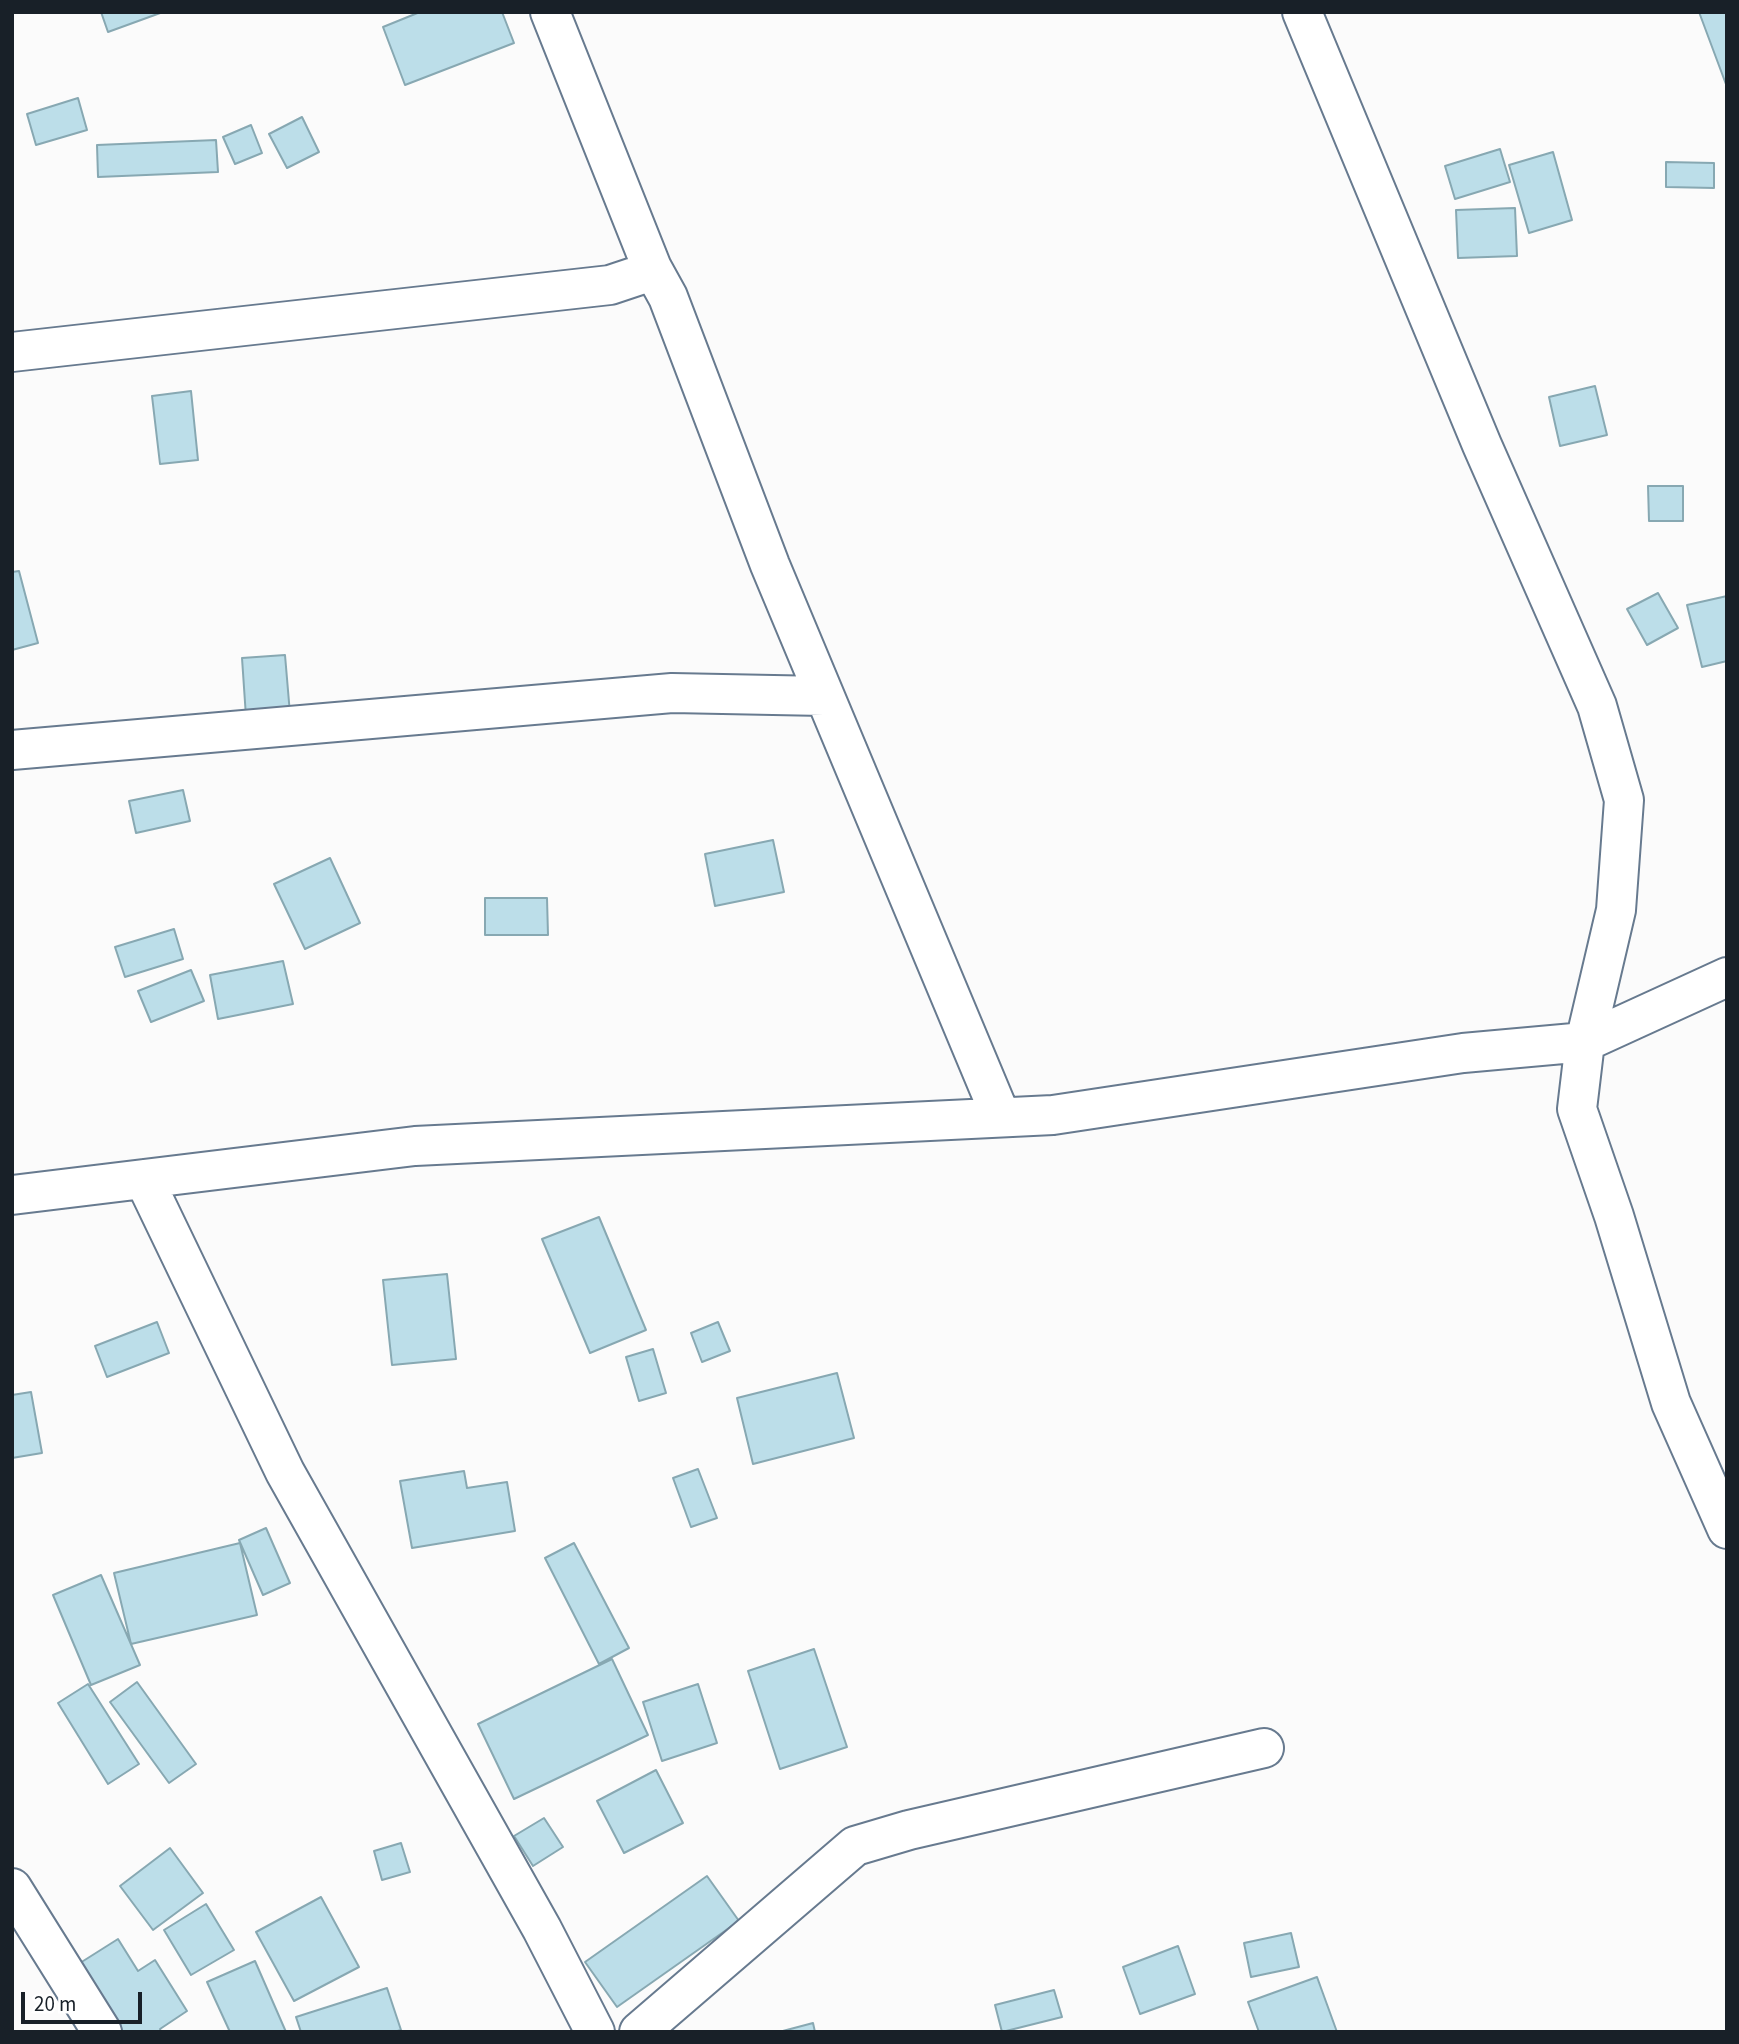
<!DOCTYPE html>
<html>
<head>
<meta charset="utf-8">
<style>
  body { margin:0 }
  #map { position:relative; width:1739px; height:2044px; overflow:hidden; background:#fbfbfb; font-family:"Source Sans 3",sans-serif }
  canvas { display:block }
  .frame { position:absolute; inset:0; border:14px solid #182028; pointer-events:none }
  .scale { position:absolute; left:21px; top:1992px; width:121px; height:32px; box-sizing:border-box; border:4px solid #182028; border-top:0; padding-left:9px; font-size:21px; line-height:24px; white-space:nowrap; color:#182028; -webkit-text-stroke:5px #fff; paint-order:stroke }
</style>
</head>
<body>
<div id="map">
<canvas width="1739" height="2044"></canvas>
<div class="frame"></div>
<div class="scale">20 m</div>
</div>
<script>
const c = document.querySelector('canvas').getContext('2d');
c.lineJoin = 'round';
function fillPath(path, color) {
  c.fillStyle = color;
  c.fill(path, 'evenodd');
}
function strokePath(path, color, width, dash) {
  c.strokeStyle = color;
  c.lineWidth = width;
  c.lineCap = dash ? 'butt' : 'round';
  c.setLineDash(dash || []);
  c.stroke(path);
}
const building = new Path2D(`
  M101,12h62l-55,20z
  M420,12h82l12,31 -109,42 -22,-58z
  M1699,12h28v75z
  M78,98l9,32 -51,15 -9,-31z
  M302,117l17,35 -32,16 -18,-34z
  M251,125l11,28 -27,11 -12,-27z
  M216,140l2,32 -120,5 -1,-32z
  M1500,149l10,33 -55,17 -10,-33z
  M1553,152l19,68 -43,13 -20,-68z
  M1666,162l48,1v25l-48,-1z
  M1515,208l2,48 -59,2 -2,-48z
  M1595,386l12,49 -47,11 -11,-49z
  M191,391l7,69 -38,4 -8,-68z
  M1648,486h35v35h-34z
  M19,571l19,72 -26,7v-78z
  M1658,593l20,35 -31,17 -20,-36z
  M1727,596v65l-25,6 -15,-62z
  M285,655l5,59 -44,3 -4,-59z
  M183,790l7,31 -54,12 -7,-32z
  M773,840l11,52 -69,14 -10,-52z
  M330,858l30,65 -55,26 -31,-65z
  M485,898h62l1,37h-63z
  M174,929l9,30 -58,18 -10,-30z
  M283,961l10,43 -75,15 -8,-44z
  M191,970l13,31 -53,21 -13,-31z
  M599,1217l47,113 -56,23 -48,-114z
  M447,1274l9,85 -64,6 -9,-85z
  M157,1322l12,31 -62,24 -12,-31z
  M718,1322l12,29 -28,11 -11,-29z
  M653,1349l13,44 -27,8 -13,-44z
  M837,1373l17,65 -101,26 -16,-66z
  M31,1392l11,61 -30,5v-63z
  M698,1469l19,49 -26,9 -18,-49z
  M464,1471l3,17 40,-6 8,49 -103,17 -12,-67z
  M266,1528l24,55 -27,12 -24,-55z
  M240,1543l17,72 -126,29 -17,-71z
  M574,1543l55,105 -30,16 -54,-106z
  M101,1575l39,90 -49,20 -38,-90z
  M814,1649l33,98 -67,22 -32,-98z
  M612,1659l36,76 -134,64 -36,-75z
  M137,1682l59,82 -27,19 -59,-81z
  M88,1684l51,80 -31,20 -50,-81z
  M698,1684l19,59 -55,18 -19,-59z
  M656,1770l27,53 -59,30 -27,-52z
  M544,1818l19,29 -30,19 -19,-30z
  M401,1843l9,29 -28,8 -8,-29z
  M170,1848l33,45 -50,37 -33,-44z
  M707,1876l32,45 -122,86 -32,-45z
  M321,1897l38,70 -65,34 -38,-69z
  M206,1904l28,46 -43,25 -27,-45z
  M1291,1933l8,34 -48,10 -7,-34z
  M118,1939l20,32 17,-11 32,51 -27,18 1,3h-38l-43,-69z
  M1178,1946l17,48 -55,20 -17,-47z
  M255,1961l31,71h-56l-23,-50z
  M1317,1977l20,55h-78l-11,-30z
  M387,1988l14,42 -7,2h-93l-5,-15z
  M1054,1990l8,27 -60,15 -7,-27z
  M813,2023l2,9h-36z`);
fillPath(building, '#bcdee9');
strokePath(building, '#87a8b2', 2);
const street = new Path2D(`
  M1302,12l180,433 115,261 27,94 -8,110 -31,132 -8,67 37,107 57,187 56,126
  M652,268l16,29 102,268 231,552
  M12,352l598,-67 30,-10 12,-7 -102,-256
  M12,750l660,-57 152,3
  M144,1179l141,293 257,457 53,103
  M12,1195l403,-49 638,-31 410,-62 122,-11 142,-65
  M12,1888l90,144
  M639,2032l216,-186 54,-16 355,-82`);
strokePath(street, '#677a8f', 42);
strokePath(street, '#fff', 38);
</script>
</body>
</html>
